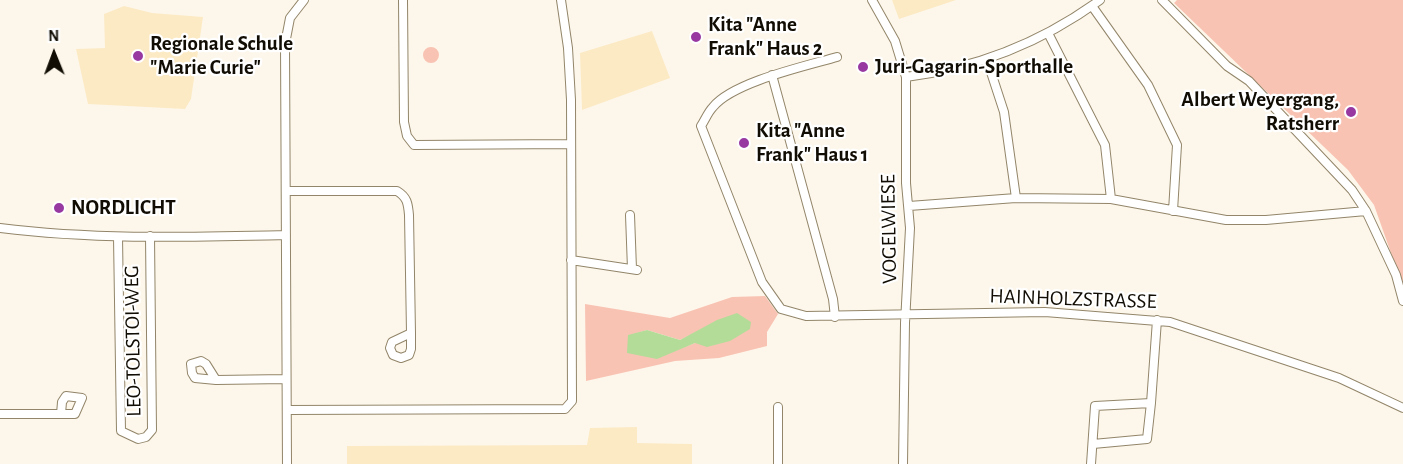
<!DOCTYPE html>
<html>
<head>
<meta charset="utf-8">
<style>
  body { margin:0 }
  #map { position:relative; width:1403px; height:464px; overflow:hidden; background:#fdf7eb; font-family:"Alegreya Sans",sans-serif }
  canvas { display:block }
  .north { position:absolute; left:24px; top:24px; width:60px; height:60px; -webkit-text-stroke:4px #fff; paint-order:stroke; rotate:359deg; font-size:16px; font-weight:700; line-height:24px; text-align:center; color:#110d04 }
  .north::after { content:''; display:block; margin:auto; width:21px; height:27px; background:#110d04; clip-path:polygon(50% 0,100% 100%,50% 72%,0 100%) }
</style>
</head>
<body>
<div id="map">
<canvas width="1403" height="464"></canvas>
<div class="north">N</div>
</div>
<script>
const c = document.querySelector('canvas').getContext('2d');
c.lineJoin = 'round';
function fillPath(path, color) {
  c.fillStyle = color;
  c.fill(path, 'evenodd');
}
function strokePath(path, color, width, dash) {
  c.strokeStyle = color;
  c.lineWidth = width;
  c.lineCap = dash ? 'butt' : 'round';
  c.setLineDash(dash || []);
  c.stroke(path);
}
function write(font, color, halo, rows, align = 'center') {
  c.font = font + ' "Alegreya Sans",sans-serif';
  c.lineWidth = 4.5;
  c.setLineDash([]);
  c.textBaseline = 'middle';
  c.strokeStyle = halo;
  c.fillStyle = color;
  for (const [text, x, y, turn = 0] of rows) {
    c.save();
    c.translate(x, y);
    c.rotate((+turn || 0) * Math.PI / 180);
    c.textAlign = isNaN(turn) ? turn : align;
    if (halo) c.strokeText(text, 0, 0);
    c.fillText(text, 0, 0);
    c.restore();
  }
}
fillPath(new Path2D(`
  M892,0h64l-57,19z
  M124,6l28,7 51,4 -12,82 -6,10 -97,-5 -12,-55 29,-1 -1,-34z
  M652,31l18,47 -88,32 -2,-57z
  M637,427v16l55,1v20h-345v-18l240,-1 3,-17z`), '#fceac5');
fillPath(new Path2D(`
  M1177,0h226v287l-29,-82 -26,-35 -174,-167z
  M423 55a8 8 0 1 1 16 0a8 8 0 1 1-16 0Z
  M765,296l13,18 -11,18v14l-48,12 -44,3 -89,20 -1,-77 85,14 62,-21zM647,330l33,10 19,-9 -4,12 -16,6 -51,-13z`), '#f9c3b3');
fillPath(new Path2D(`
  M737,313l14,9 -1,7 -20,12 -23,6 -12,-4 -38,16 -30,-6 1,-18 19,-5 33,10 37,-20z`), '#b3dc99');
const street = new Path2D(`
  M403,0l1,122 3,14 7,9 157,-1
  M872,0l23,41 11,36v106l4,45 -5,95 -2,141
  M1162,0l65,66 22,15 103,109 14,21 30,64 7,26
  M1092,6l56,79 29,60 -4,66
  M1048,33l57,112 6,54
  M837,57c-31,9 -104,25 -124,50 -5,5 -8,13 -12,19l61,156 19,27 25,7 239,-4 125,10 169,56 64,30
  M987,60l17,52 12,86
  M772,75l61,224 2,18
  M906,77c71,-9 135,-34 194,-77
  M286,191h111c10,6 11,12 12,24l2,118 -19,9 -2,6 3,7 8,3 8,-3 2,-6v-16
  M909,206l107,-8 95,1 115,21h40l100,-9
  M630,215l2,54
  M0,228c95,12 190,9 286,7
  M118,237l3,194 17,8 8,-2 6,-7 -2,-194
  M571,260l66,10
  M216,380l-21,-2 -3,-5 -1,-9 10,-3 5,3 10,16 70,-1
  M778,407v57
  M287,410l278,-1 7,-8 -1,-301 -3,-52 -7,-48
  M0,414h75l7,-16 -16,-2 -4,6 -1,12
  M1093,444l54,-5 4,-36
  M287,464l-2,-420 5,-26 14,-18
  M1091,464l4,-58 56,-3 6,-83`);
strokePath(street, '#928569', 10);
strokePath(street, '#fff', 8);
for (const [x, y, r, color] of [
  [696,37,6,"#9839a2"],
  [138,56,6,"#9839a2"],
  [863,67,6,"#9839a2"],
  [1351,112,6,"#9839a2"],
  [744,143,6,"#9839a2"],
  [59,208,6,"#9839a2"]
]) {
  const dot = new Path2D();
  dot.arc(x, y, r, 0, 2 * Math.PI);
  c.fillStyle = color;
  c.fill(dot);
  strokePath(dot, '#fff', 2);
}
write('bold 21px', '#110d04', '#fff', [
  ["Kita \"Anne",708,25],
  ["Frank\" Haus 2",708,49],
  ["Regionale Schule",150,44],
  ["\"Marie Curie\"",150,68],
  ["Juri-Gagarin-Sporthalle",875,67],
  ["Albert Weyergang,",1339,100,"right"],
  ["Ratsherr",1339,124,"right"],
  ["Kita \"Anne",756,131],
  ["Frank\" Haus 1",756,155],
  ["NORDLICHT",71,208]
], 'left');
write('21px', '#110d04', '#fff', [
  ["VOGELWIESE",889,229,-91],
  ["HAINHOLZSTRASSE",1073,299,2],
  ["LEO-TOLSTOI-WEG",133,341,-91]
]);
</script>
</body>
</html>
